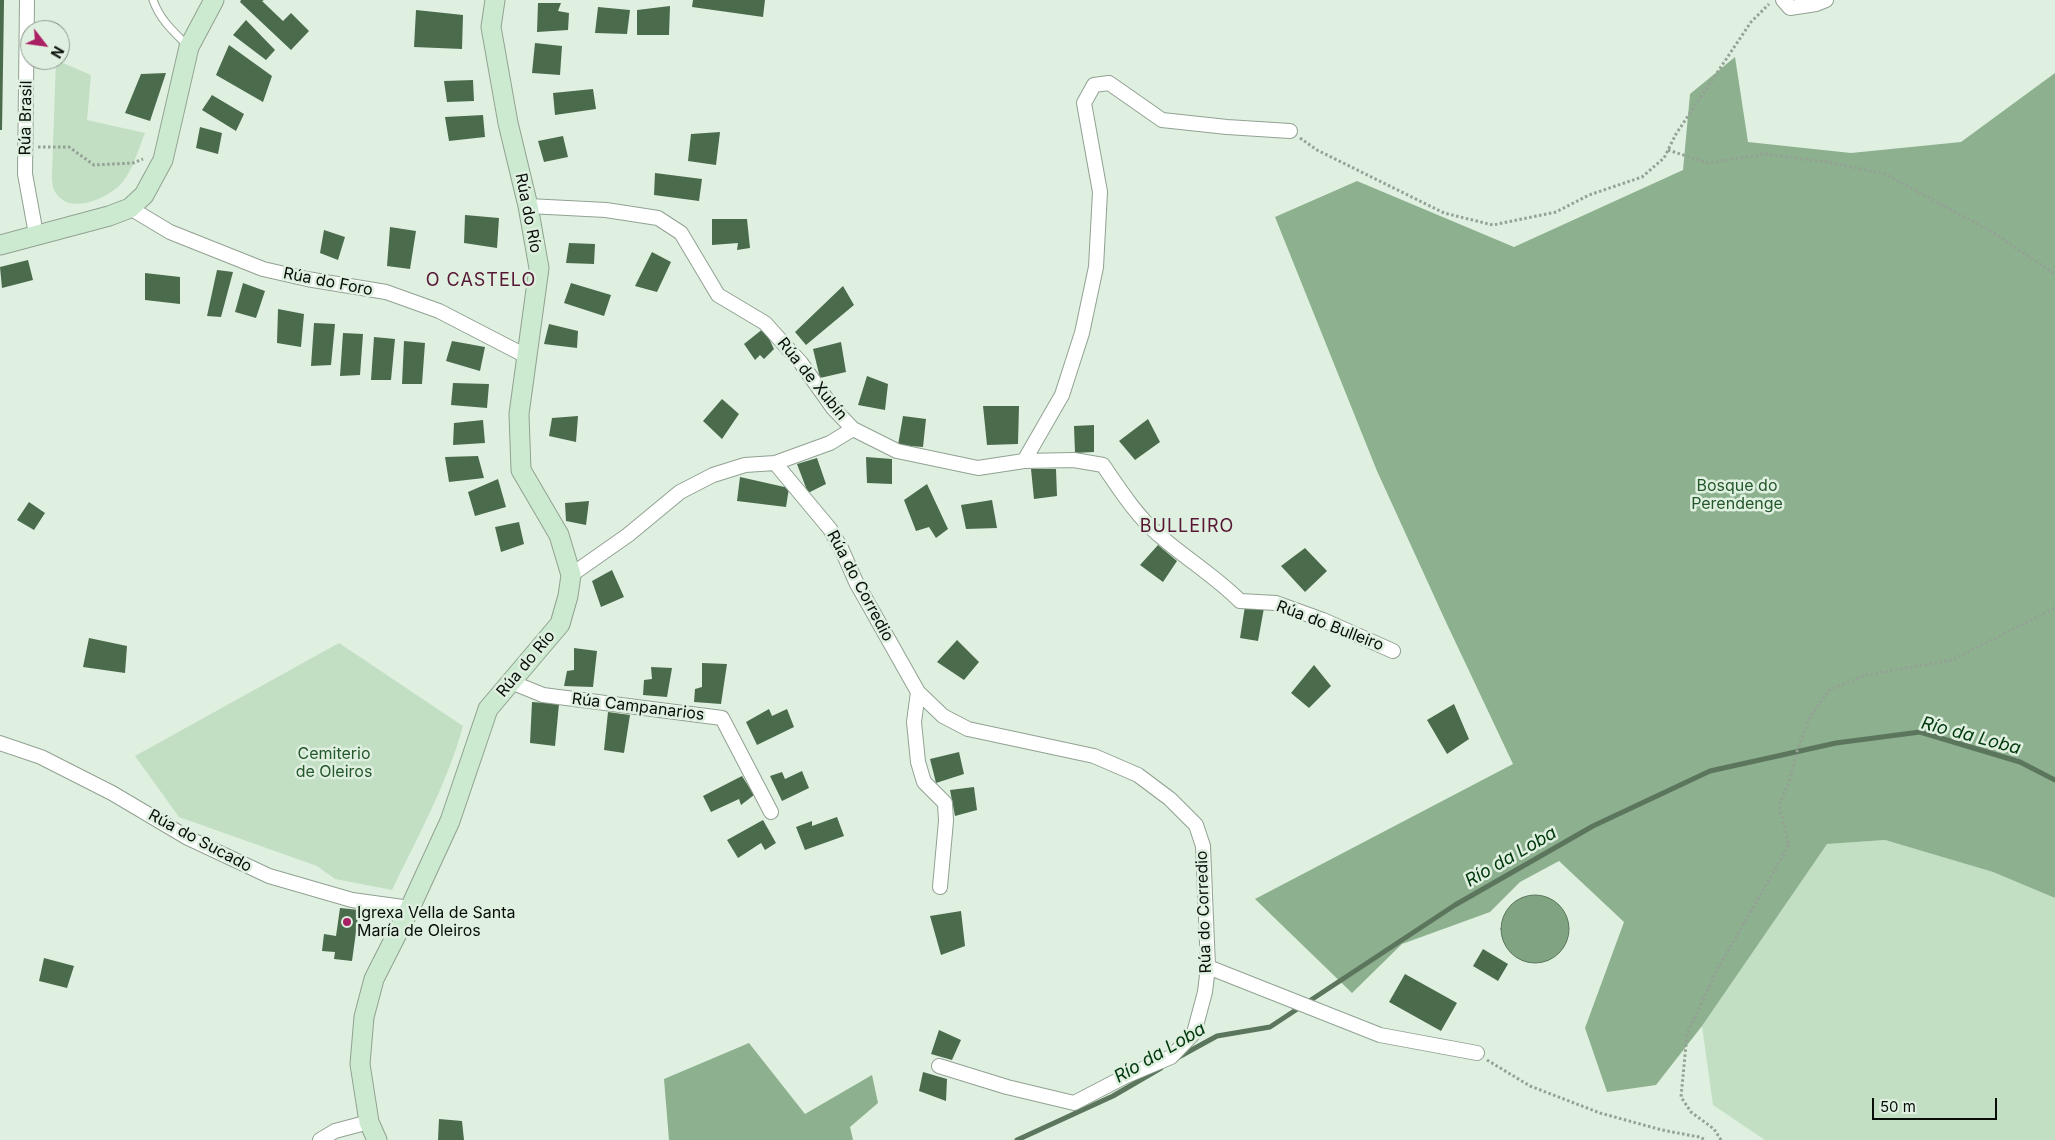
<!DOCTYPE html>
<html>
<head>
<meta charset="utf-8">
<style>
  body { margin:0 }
  #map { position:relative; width:2055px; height:1140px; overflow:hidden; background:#dff0e0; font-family:Inter,sans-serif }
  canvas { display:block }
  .north { position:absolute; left:20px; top:20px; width:50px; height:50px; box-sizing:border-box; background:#dff0e0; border:1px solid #89958a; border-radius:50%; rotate:120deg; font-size:14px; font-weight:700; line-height:20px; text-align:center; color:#080d08 }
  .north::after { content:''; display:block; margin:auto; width:18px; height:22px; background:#aa2064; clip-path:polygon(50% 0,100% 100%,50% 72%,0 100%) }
  .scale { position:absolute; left:1872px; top:1098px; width:125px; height:22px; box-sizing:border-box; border:2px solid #080d08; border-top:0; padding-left:6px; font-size:15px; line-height:18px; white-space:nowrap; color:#080d08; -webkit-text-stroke:4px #dff0e0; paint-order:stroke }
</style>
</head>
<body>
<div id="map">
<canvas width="2055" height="1140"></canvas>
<div class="north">N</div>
<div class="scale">50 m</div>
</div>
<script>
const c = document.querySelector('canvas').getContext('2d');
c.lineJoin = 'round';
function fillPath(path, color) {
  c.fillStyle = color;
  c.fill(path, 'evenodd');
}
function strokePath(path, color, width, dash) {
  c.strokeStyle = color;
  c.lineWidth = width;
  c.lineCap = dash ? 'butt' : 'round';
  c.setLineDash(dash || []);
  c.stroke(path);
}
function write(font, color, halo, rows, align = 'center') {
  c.font = font + ' Inter,sans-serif';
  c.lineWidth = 5;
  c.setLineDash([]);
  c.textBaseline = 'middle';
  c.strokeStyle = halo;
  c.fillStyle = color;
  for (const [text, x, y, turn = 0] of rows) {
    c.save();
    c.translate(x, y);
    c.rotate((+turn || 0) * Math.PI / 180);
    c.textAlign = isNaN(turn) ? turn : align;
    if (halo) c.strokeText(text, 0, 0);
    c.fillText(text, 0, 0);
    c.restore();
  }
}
fillPath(new Path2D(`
  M56,60l35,15 -4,45 58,13c-7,17 -13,40 -26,53 -16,14 -52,30 -65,4 -2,-5 -2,-11 -2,-16z
  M339,643l124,83c-16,58 -45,110 -71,164l-57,-11 -18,-13 -138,-49 -44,-61z
  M1885,840l108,32 62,26v242h-290l-52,-35 -11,-79 124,-182z`), '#c2dec3');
fillPath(new Path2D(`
  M1735,57l13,85 103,11 110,-11 94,-69v825l-62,-26 -108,-32 -58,4 -125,182 -46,59 -49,7 -22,-64 39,-106 -65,-61 -39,21 -30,30 -88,32 -50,49 -97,-94 258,-135 -68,-144 -68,-149 -102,-254 82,-36 157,66 169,-77 7,-76z
  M749,1043l56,71 67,-39 6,28 -28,24 3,13h-184l-5,-61z`), '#8db08f');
const water = new Path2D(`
  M1501 929a34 34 0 1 1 68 0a34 34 0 1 1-68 0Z`);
fillPath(water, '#80a382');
strokePath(water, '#5c765d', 1);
strokePath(new Path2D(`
  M1177,1058l40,-22 53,-9 185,-122 138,-79 117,-55 126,-28 84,-11 100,30 35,18
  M1017,1140l96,-44 48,-28`), '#5c765d', 5);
fillPath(new Path2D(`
  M0,0h4v3l-2,127h-2z
  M241,0h23l-2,1 21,20 8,-8 18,18 -18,19 -51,-48z
  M693,0h72l-2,17 -71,-10z
  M538,3h23l-3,8 11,2 -1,17 -31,2z
  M670,6l-1,29h-32v-25z
  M598,7l32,3 -3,24 -32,-1z
  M416,10l47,5 -1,34 -48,-2z
  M246,20l29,30 -9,10 -33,-25z
  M535,43l27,3 -2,29 -28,-2z
  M229,45l43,31 -9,26 -47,-27z
  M166,73l-16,48 -25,-8 16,-39z
  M473,80l1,21 -27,1 -3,-21z
  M593,89l3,20 -41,6 -2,-22z
  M212,95l32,19 -8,17 -34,-21z
  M483,115l2,22 -36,4 -4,-24z
  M200,127l22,6 -4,21 -22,-6z
  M720,132l-4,33 -28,-4 3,-27z
  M563,136l5,21 -24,5 -6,-21z
  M655,173l47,6 -3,22 -45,-6z
  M465,215l34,3 -2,30 -33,-5z
  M712,219h35l3,29 -13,2 1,-7 -26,2z
  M390,227l26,4 -6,38 -23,-3z
  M324,230l21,7 -7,23 -18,-7z
  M569,243l26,1 -1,20 -28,-1z
  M652,252l19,10 -14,30 -22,-6z
  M28,260l5,20 -31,8 -2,-21z
  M217,270l16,2 -12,45 -14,-1z
  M145,273l35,4v27l-35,-4z
  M243,283l22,8 -9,27 -21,-6z
  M571,283l40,12 -7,21 -40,-13z
  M843,286l11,19 -48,40 -11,-13z
  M278,309l26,5 -3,33 -24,-4z
  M314,323l21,1 -4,41 -20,1z
  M549,324l29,7 -1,17 -33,-4z
  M764,328l10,21 -10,10 -4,-4 -5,5 -11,-16z
  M343,333l20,1 -3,41 -20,1z
  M374,337l21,2 -4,41h-20z
  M404,341l21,2 -3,41h-20z
  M452,341l33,6 -5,24 -34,-10z
  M841,342l5,30 -26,6 -7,-29z
  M867,376l21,8 -3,26 -27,-5z
  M453,383l36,1 -2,24 -36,-3z
  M722,399l17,15 -17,25 -19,-18z
  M983,406h36l-1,38 -31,1z
  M578,416l-2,26 -27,-6 3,-18z
  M903,416l23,3 -3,28 -25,-2z
  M1148,419l12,23 -25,18 -16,-19z
  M483,420l2,23 -32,2 1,-22z
  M1094,425v27l-19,1 -1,-27z
  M478,456l6,22 -35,4 -4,-25z
  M866,457l26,2v25l-25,-1z
  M817,458l9,26 -18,9 -11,-29z
  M1031,469h25l1,27 -23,3z
  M740,477l49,11 -3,19 -49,-6z
  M498,479l8,28 -31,9 -7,-24z
  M927,484l21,45 -12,9 -7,-11 -13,4 -12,-31z
  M992,500l5,28 -31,1 -5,-24z
  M589,501l-3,24 -20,-4 -1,-18z
  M29,502l16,11 -11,17 -17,-10z
  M519,522l5,22 -23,8 -6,-25z
  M1158,545l19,16 -14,21 -23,-17z
  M1305,548l22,23 -22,21 -24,-26z
  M612,570l12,27 -23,10 -9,-26z
  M1245,606l19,2 -6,33 -18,-3z
  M89,638l38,8 -2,27 -42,-6z
  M957,640l22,22 -15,18 -27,-18z
  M574,648l23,3 -4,36 -29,-1 3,-15 7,-1z
  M702,663l25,1 -6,40 -27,-2 1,-13 7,-2z
  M1314,665l17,21 -22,22 -18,-15z
  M651,667l21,1 -5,29 -24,-2 1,-15 8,-1z
  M532,702l27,2 -4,42 -25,-3z
  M1454,704l15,35 -22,15 -20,-34z
  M769,709l3,7 15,-7 7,18 -37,18 -11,-23z
  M608,712l22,3 -6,38 -20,-3z
  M959,752l5,22 -28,9 -6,-24z
  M802,771l7,17 -27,13 -12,-25 12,-4 3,7z
  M742,776l12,19 -13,10 -2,-6 -28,13 -8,-16z
  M974,787l3,23 -22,6 -5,-26z
  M837,817l7,19 -39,14 -9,-23 16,-6v5z
  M763,820l13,23 -11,7 -4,-7 -23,15 -11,-18z
  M340,908l19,2 -7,51 -18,-2 1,-7 -13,-1 2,-17 12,2z
  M961,911l4,35 -24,9 -11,-39z
  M1483,949l25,15 -10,17 -25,-15z
  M44,958l30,8 -7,22 -28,-7z
  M1405,974l52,29 -16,28 -52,-29z
  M939,1030l22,10 -9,20 -21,-6z
  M923,1072l24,7 -1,22 -27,-10z
  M439,1119l23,2 2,19h-26z`), '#4b6b4d');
const lane = new Path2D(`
  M153,0c7,20 21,32 36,47`);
const street = new Path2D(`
  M27,0l-2,174 11,60
  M1783,0l7,8 26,-4 10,-4
  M528,206l78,4 52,8 23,15 37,62 47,28 36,40 32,45 20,21 -23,14 -55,20 -30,2 -32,10 -33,17 -52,43 -57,40
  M130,208l40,24 93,37 44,10 79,13 53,19 87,45
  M853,429l44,22 81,17 46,-7 50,-1 29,5c15,22 35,53 56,70 26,23 56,41 81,66l36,2 47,17 70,31
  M1024,461l38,-66 20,-62 14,-66 4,-75 -16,-89 10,-18 15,-2 53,37 65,7 63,4
  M775,463l55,66 11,19 15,34 62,110 25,24 25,13 126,27 44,19 32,24 26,26 7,21 5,121 -3,25 -11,41 -23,24 -45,19 -52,27 -67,-16 -68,-21
  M511,682l32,13 179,23 49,94
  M918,692l-4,30 4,40 6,20 21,21 1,18 -6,66
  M0,743l41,14 71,36 76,45 81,38 83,24 58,8
  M1208,967l172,68 97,18
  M320,1140l15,-9 34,-9`);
const secondary = new Path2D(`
  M0,245l109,-29 21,-8 14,-13 19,-35 26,-113 25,-47
  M377,1140l-8,-18 -9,-58 4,-47 10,-38 36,-71 40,-87 38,-112 72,-85 8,-28 3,-21 -12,-40 -38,-65 -2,-56 20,-146 -11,-62 -20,-83 -17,-96 4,-27`);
strokePath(lane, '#91a192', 9);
strokePath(street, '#91a192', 16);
strokePath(secondary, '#91a192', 21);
strokePath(new Path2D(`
  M1300,138l17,12 127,63 49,12 63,-13 33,-17 53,-18 22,-19 12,-24 75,-112 18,-18
  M38,147h31l25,18 39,-2 10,-4
  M1668,150l40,13 57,-9 62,8 58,12 107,58 63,42
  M1487,1060l43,26 70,27 62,17 37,7 7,3
  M1721,1140l-7,-11 -23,-17 -10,-15 6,-63 30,-64 72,-125 -10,-40 10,-23 9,-34 12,-31 19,-27 37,-15 86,-15 103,-52`), '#94a195', 3, [2.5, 2.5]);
strokePath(lane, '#fff', 7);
strokePath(street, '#fff', 14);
strokePath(secondary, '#cbeacf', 19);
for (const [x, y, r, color] of [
  [347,922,5,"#aa2064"]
]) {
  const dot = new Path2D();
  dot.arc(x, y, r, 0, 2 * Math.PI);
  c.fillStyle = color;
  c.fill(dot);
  strokePath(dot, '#dff0e0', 2);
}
write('16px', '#080d08', '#dff0e0', [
  ["Rúa Brasil",26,118,-89],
  ["Rúa do Río",528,213,79],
  ["Rúa do Foro",328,282,11],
  ["Rúa de Xubín",812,379,51],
  ["Rúa do Corredio",860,586,62],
  ["Rúa do Bulleiro",1330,626,21],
  ["Rúa do Río",526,664,-50],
  ["Rúa Campanarios",638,707,7],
  ["Rúa do Sucado",200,841,28],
  ["Rúa do Corredio",1204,912,-92]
]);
write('16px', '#24572b', '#dff0e0', [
  ["Bosque do",1737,486],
  ["Perendenge",1737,504],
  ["Cemiterio",334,754],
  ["de Oleiros",334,772]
]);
write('16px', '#080d08', '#dff0e0', [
  ["Igrexa Vella de Santa",357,913],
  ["María de Oleiros",357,931]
], 'left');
c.letterSpacing = '1px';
write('18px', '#571634', '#dff0e0', [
  ["O CASTELO",481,281],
  ["BULLEIRO",1187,527]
]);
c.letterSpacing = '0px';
write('italic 18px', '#00380c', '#dff0e0', [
  ["Río da Loba",1971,736,15],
  ["Río da Loba",1511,857,-30],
  ["Río da Loba",1160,1053,-30]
]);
</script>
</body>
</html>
